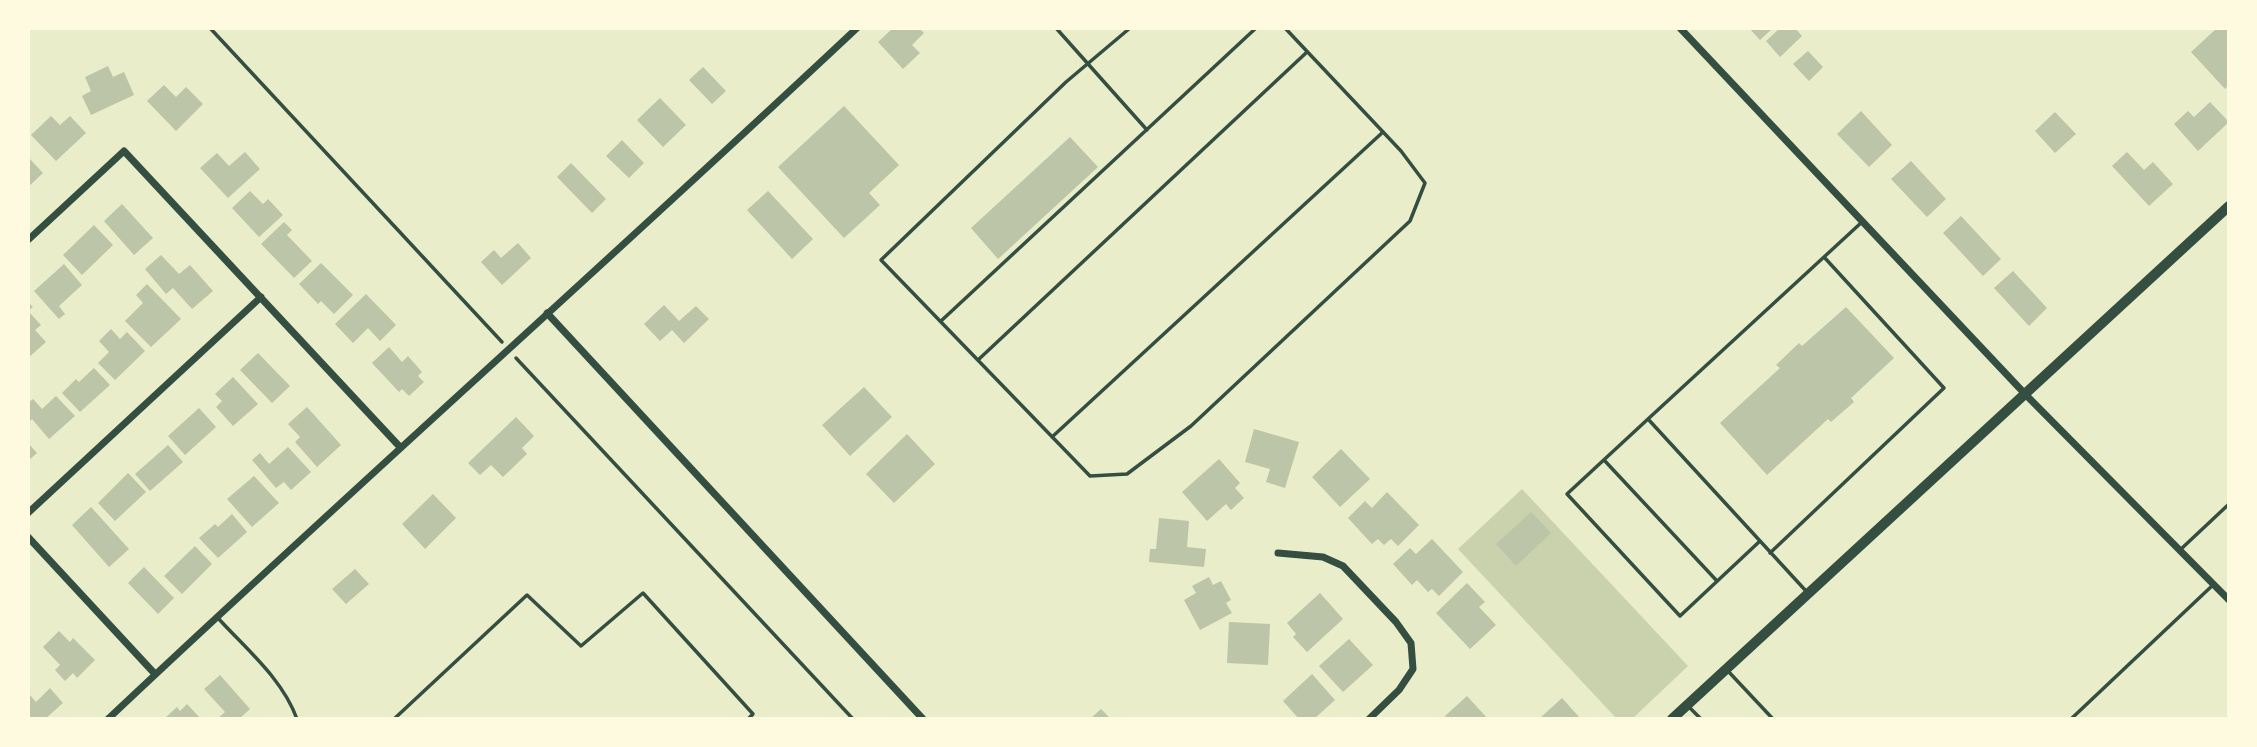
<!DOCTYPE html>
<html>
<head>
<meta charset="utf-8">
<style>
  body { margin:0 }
  #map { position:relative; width:2257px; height:747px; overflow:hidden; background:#e9edc9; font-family:Ubuntu,sans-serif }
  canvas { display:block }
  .frame { position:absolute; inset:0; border:30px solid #fefae0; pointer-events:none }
</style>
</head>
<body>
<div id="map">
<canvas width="2257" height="747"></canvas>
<div class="frame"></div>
</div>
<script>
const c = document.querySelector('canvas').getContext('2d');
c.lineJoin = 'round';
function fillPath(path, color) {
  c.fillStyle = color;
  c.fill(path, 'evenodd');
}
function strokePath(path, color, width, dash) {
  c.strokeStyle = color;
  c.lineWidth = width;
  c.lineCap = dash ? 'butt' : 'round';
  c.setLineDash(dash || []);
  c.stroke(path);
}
fillPath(new Path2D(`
  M1522,489l166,177 -56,53h-15l-159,-170z`), '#cad2ad');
fillPath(new Path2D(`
  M893,28h26l5,5 -12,12 8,8 -17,16 -25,-27z
  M1749,28h24l-13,12z
  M1780,28h15l7,8 -22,21 -14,-16z
  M2217,28h12v57l-4,4 -34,-37z
  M1808,51l15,16 -14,14 -16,-17z
  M108,66l5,11 11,-5 10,23 -43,20 -9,-19 9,-5 -6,-14z
  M703,67l23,24 -14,13 -23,-24z
  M164,85l12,12 10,-10 17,17 -27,27 -29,-30z
  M660,98l26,27 -23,22 -26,-27z
  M2210,102l19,20 -31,29 -24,-27 14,-13 6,6z
  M844,106l55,59 -30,28 11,12 -36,33 -66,-71z
  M1861,111l31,34 -23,22 -32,-33z
  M2055,112l21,22 -21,19 -20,-22z
  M51,116l9,9 10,-9 16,17 -30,28 -25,-26z
  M1070,137l28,30 -100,92 -27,-31z
  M622,140l22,23 -15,15 -23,-22z
  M245,152l15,17 -32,29 -28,-30 17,-15 12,13z
  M2127,152l17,18 9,-8 20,22 -24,22 -37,-40z
  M28,157l15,16 -15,14z
  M1911,161l35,38 -19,18 -36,-38z
  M571,163l35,36 -14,14 -35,-36z
  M250,191l13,13 5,-5 15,16 -24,22 -27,-29z
  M768,191l45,48 -21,20 -45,-49z
  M122,204l31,34 -19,17 -30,-34z
  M1961,216l40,43 -18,17 -40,-43z
  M284,222l8,8 -5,5 25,26 -18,17 -33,-34z
  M94,225l19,20 -31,30 -19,-20z
  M518,243l13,15 -29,27 -21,-23 13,-12 7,8z
  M161,255l18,19 11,-9 23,26 -21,18 -19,-21 -7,6 -21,-25z
  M321,263l32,32 -19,19 -13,-13 -3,3 -19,-20z
  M64,264l18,21 -23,21 6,8 -6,5 -25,-28z
  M2013,271l34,37 -18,18 -35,-38z
  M147,284l34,35 -30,28 -26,-26 18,-18 -7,-8z
  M366,294l30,31 -16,16 -12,-13 -15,15 -18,-19z
  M28,302l5,5 -5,4 13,14 -6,5 11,12 -18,16z
  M664,305l15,16 17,-15 13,13 -25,24 -12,-13 -12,11 -16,-17z
  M1846,307l48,51 -43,40 3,4 -23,20 -3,-3 -61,56 -47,-52 60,-55 -4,-3 23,-22 3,3z
  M111,329l9,10 7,-7 18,19 -30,29 -17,-17 11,-11 -10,-11z
  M389,347l13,15 6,-6 14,16 -4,4 6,6 -15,14 -7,-7 -3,3 -27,-29z
  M258,353l32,33 -18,17 -32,-33z
  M94,368l16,17 -30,27 -18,-19 14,-14 3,3z
  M233,377l25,27 -25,22 -17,-19 6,-6 -7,-7z
  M864,387l28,30 -42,39 -28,-31z
  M56,396l19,20 -26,23 -17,-20 -4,4v-20l5,-4 9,10z
  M307,407l34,38 -24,22 -22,-25 5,-5 -12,-13z
  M199,408l17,19 -31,28 -17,-19z
  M516,417l18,19 -12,12 5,6 -24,23 -12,-12 -11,10 -12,-12z
  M1254,429l45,13 -14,46 -19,-6 4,-13 -25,-7z
  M907,434l28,30 -41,39 -28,-29z
  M28,443l9,10 -9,8z
  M168,445l15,17 -33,29 -15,-17z
  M288,447l23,25 -20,18 -7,-8 -8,6 -24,-28 8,-7 9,11z
  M1341,449l29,30 -30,28 -28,-30z
  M1219,459l21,24 -5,5 9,10 -13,12 -5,-6 -19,17 -25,-29z
  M128,473l18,19 -31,29 -17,-18z
  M254,476l25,27 -27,24 -25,-28z
  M1387,492l32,33 -21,21 -7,-7 -7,6 -6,-6 -6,5 -24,-26 17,-17 7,7z
  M433,494l23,24 -31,31 -23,-25z
  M91,507l38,42 -20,18 -37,-42z
  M1531,512l20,21 -35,33 -20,-22z
  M232,514l15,18 -29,26 -19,-20 16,-14 3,3z
  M1159,518l30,3 -2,26 19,2 -2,18 -55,-5 1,-13h6z
  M1432,539l31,33 -24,24 -7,-7 -4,3 -11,-12 -5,5 -19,-21 17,-16 6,6z
  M195,546l17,18 -30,30 -18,-18z
  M144,567l30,31 -16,16 -30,-31z
  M355,569l14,15 -23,20 -14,-15z
  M1209,577l4,8 8,-4 10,19 -5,3 6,10 -32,17 -16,-30 12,-7 -4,-7z
  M1467,583l18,19 -6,5 17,18 -26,24 -34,-36z
  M1320,593l23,26 -36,33 -14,-15 3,-3 -9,-11z
  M1229,622l41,2 -2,41 -41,-2z
  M59,631l11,11 3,-4 22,22 -18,18 -4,-5 -8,8 -10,-11 5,-5 -17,-18z
  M1349,639l24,26 -30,27 -24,-26z
  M1312,674l23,26 -21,19h-15l-16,-18z
  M220,675l30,34 -11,10h-22l8,-7 -21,-23z
  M50,688l13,15 -18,16h-17v-26l8,9z
  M1467,696l21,23h-41l-2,-3z
  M1562,698l19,21h-42z
  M187,704l14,15h-37l13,-12 3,4z
  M1101,709l10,10h-21z`), '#bcc5a7');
strokePath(new Path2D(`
  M210,28l292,314
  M516,358l337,361
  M394,719l133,-124 54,51 62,-53 110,121 -5,5`), '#344e41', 3.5);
strokePath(new Path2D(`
  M1056,28l91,102
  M1130,28l-64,54 -185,178 209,216 37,-2 64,-48 219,-205 15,-38 -24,-32 -116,-123
  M941,321l315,-293
  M978,360l329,-308
  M1648,419l-81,75 113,122 80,-75
  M1052,437l331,-305
  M1604,460l113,121
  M2180,550l49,-46
  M1770,553l174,-165 -120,-131
  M1806,591l-158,-172 214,-197
  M217,617c29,32 65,61 80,102
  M1727,670l46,49
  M1689,707l12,12
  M2071,719l143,-135`), '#344e41', 3.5);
strokePath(new Path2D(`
  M1680,28l346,367 203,205
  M28,240l96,-89 276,296
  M547,313l376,406
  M28,513l233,-216
  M28,537l127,137
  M1278,553l45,4 20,9 53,56 15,21 2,26 -14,21 -30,29
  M108,719c247,-233 501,-458 749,-691`), '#344e41', 7);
strokePath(new Path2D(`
  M1672,719l557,-513`), '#344e41', 10);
</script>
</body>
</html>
